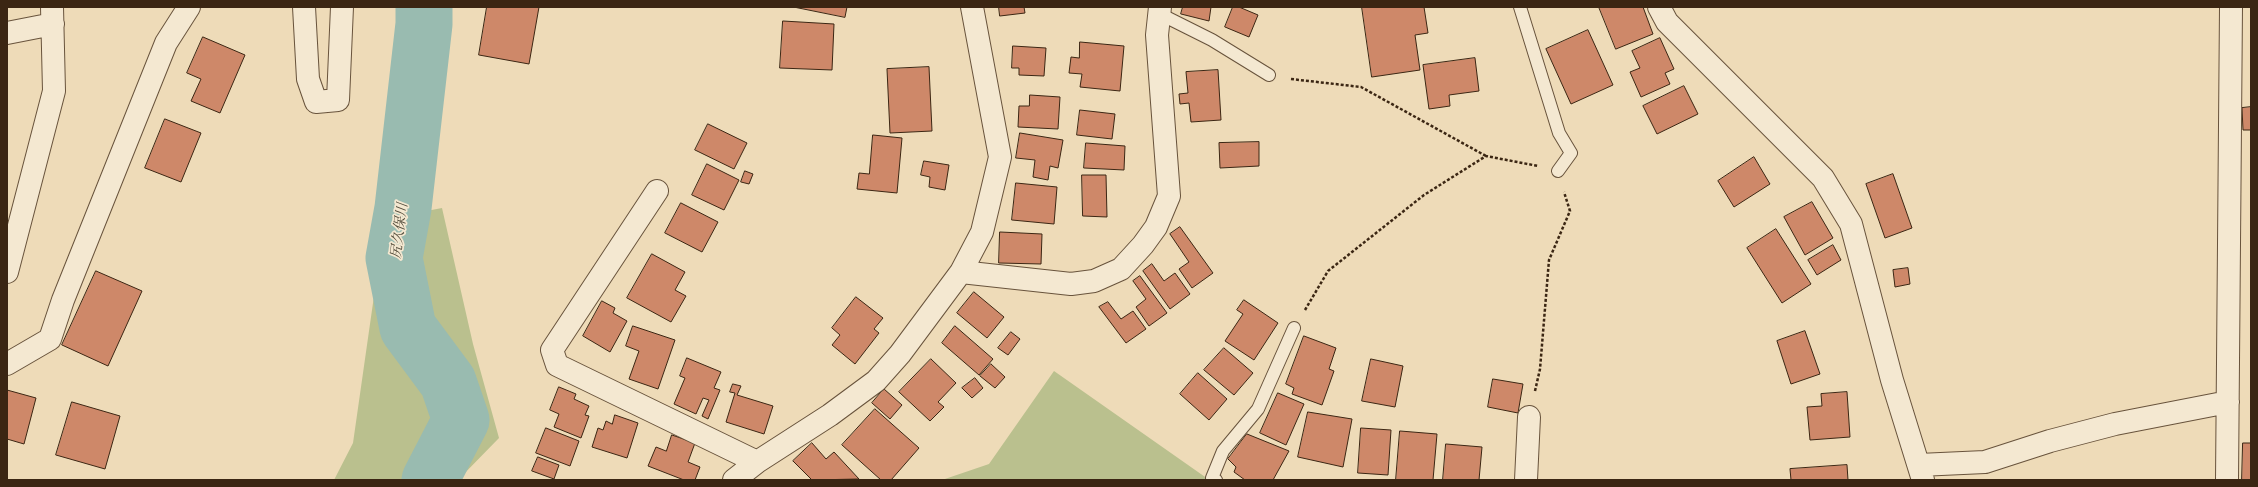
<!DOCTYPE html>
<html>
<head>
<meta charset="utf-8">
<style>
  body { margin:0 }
  #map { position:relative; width:2258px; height:487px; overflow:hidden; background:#eedbb8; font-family:"IM FELL French Canon",serif }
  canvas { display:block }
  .frame { position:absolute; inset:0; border:8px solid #3b2613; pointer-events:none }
</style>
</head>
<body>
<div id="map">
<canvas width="2258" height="487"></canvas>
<div class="frame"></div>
</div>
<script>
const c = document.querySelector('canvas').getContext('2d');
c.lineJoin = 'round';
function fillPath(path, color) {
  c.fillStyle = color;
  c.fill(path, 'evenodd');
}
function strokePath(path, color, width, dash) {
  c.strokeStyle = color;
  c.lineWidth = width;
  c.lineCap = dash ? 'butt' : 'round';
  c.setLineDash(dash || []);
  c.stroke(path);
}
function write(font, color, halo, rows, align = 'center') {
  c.font = font + ' "IM FELL French Canon","Noto Serif JP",serif';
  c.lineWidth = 3.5;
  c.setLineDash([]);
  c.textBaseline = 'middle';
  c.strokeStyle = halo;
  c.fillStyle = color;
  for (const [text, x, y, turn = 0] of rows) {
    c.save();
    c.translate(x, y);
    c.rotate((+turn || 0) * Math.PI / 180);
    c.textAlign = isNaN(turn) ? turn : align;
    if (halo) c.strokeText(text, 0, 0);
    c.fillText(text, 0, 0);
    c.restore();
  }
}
fillPath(new Path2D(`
  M442,208l31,136 26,94 -41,42h-124l19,-37 32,-224z
  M1054,371l154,108v1h-266l47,-16z`), '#bac08e');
strokePath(new Path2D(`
  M424,7v17l-21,184 -9,50 14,70 40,54 13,38 -31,60`), '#99bbb0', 57);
const building = new Path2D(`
  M487,7h52l-10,57 -50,-9z
  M794,7h53l-2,10z
  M999,7h25l1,6 -25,3z
  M1183,7h28l-2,14 -28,-7z
  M1233,7h6l19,8 -9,22 -24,-10z
  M1362,7h62l4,26 -13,2 5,35 -48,7z
  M1599,7h44l10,27 -37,15z
  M783,21l51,3 -2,46 -52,-2z
  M1588,30l25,55 -42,19 -25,-55z
  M203,37l42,18 -25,58 -29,-12 10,-22 -14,-6z
  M1660,38l14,31 -9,4 5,11 -29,13 -11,-25 10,-4 -8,-17z
  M1080,42l44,4 -4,45 -40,-4 2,-13 -13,-1 2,-16 8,1z
  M1013,46l33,2 -2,28 -25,-1v-7h-7z
  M1475,58l4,33 -30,4 1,11 -21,3 -6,-44z
  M929,67l3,64 -42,2 -3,-64z
  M1218,70l3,50 -30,2 -2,-19 -9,1 -1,-10 9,-1 -2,-21z
  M1684,86l14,28 -41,20 -14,-28z
  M1030,95l30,2 -2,32 -40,-2 1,-21h10z
  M2251,107v23h-8l-1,-22z
  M1080,110l35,4 -3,25 -35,-4z
  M165,119l36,14 -20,49 -36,-14z
  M708,124l39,19 -13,26 -39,-19z
  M1020,133l43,7 -5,28 -8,-2 -2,14 -15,-3 2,-17 -19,-2z
  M873,135l29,3 -5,55 -40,-4 2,-16 10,1z
  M1259,142v24l-39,2 -1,-25z
  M1086,143l39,3 -1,24 -40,-2z
  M1754,157l16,27 -36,23 -16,-26z
  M924,161l25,4 -4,25 -16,-3 1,-10 -9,-2z
  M707,164l32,16 -15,30 -32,-15z
  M745,171l8,3 -4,10 -8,-2z
  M1893,174l19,54 -27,10 -19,-54z
  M1082,175h24l1,42 -24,-1z
  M1016,183l41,4 -3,37 -42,-4z
  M1812,202l21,36 -28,17 -21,-38z
  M681,203l37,19 -16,30 -37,-19z
  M1180,227l33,46 -21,15 -13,-19 10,-7 -19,-28z
  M1776,229l35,55 -29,19 -35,-55z
  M1000,232l42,2 -1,30 -42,-1z
  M1833,245l8,15 -24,15 -9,-15z
  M652,254l33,18 -10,18 11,6 -15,26 -44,-24z
  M1152,264l12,17 11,-8 15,21 -20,15 -27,-38z
  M1908,268l2,16 -15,3 -2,-17z
  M96,271l46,20 -34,75 -46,-21z
  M1140,276l27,37 -18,13 -13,-19 10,-8 -13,-18z
  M974,292l30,25 -17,21 -30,-25z
  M856,297l27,21 -9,11 5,4 -24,31 -23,-19 8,-10 -8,-7z
  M1244,300l34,23 -24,37 -29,-19 18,-27 -6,-4z
  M602,301l13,7 -2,5 14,8 -17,31 -27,-16z
  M1108,302l13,17 12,-8 13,18 -20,14 -27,-36z
  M633,326l42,14 -17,49 -29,-10 10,-28 -13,-5z
  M955,326l38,33 -14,16 -37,-32z
  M1805,331l15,43 -29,10 -14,-43z
  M1011,332l9,7 -12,16 -10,-7z
  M1304,336l32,12 -7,21 5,2 -12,34 -30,-11 2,-6 -8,-4z
  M1224,348l29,25 -19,22 -30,-25z
  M687,358l34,14 -7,16 6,2 -12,29 -6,-3 7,-16 -6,-2 -7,16 -22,-10 11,-26 -5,-2z
  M931,359l25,24 -18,19 6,5 -14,14 -31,-29z
  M1371,359l32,7 -8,41 -33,-6z
  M991,364l14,13 -10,11 -15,-12z
  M1198,373l29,26 -18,21 -29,-26z
  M975,378l8,10 -11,10 -10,-10z
  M1493,379l30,5 -5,29 -30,-6z
  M733,384l8,2 -4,9 36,11 -9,28 -38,-12 9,-29 -5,-1z
  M559,387l17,7 -2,5 15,7 -4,9 4,1 -8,22 -27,-11 5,-13 -9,-4z
  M884,389l18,16 -12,14 -18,-16z
  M7,390l29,8 -12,46 -17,-5z
  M1847,392l3,45 -40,3 -3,-33 15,-1 -1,-12z
  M1278,393l26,11 -18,41 -26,-12z
  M72,402l48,14 -15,53 -49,-14z
  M875,409l44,39 -28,32h-10l-39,-35z
  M1308,412l44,7 -9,48 -45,-10z
  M615,415l23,8 -11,35 -35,-11 6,-19 5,2 3,-9 6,3z
  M546,428l33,13 -9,25 -34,-13z
  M1361,428l30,2 -3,45 -30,-2z
  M1400,431l37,3 -4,46h-37z
  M1247,434l42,17 -16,29h-28l-11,-8 2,-5 -8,-8z
  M672,435l23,8 -7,19 12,5 -5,13h-11l-36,-14 8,-19 10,4z
  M812,443l14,16 8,-7 25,27 -47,1 -19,-19z
  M2243,443h8v37h-9z
  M1446,444l36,3 -3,33h-36z
  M538,457l21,8 -5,14 -22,-8z
  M1847,465l1,15h-57l-1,-11z`);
fillPath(building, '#ce8869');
strokePath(building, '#3b2613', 1);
const service = new Path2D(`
  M1520,7l39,126 12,20 -13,18
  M1158,13l54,27 57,35
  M1216,480l-4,-2 11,-27 35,-42 36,-81`);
const minor = new Path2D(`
  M304,7l4,72 8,23 22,-2 4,-93
  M1659,7l8,15 156,156 28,46 41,156 31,100
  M7,33l46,-9
  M657,191l-105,159 5,15 200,97
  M7,272l47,-181 -2,-84
  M961,272l110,12 23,-3 27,-12 22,-24 13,-18 13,-31 -12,-161 3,-28
  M7,364l43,-25 13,-39 103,-257 23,-36
  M1919,465l66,-3 65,-21 65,-17 113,-22
  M734,480l23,-18 73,-47 46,-34 24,-27 61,-82 21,-40 18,-75 -28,-150
  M1526,480l3,-63
  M2227,480l4,-473`);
strokePath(service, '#68533c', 14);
strokePath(minor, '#68533c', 24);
strokePath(new Path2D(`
  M1291,79l70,8 125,69
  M1305,310l23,-39 96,-76 62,-39 52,10
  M1535,391l5,-22 9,-109 21,-49 -6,-19`), '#3b2613', 2.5, [3, 2]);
strokePath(service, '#f4e8d1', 12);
strokePath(minor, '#f4e8d1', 22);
write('italic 14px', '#524b3a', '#f4e8d1', [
  ["尻久保川",400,231,-83]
]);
</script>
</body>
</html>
